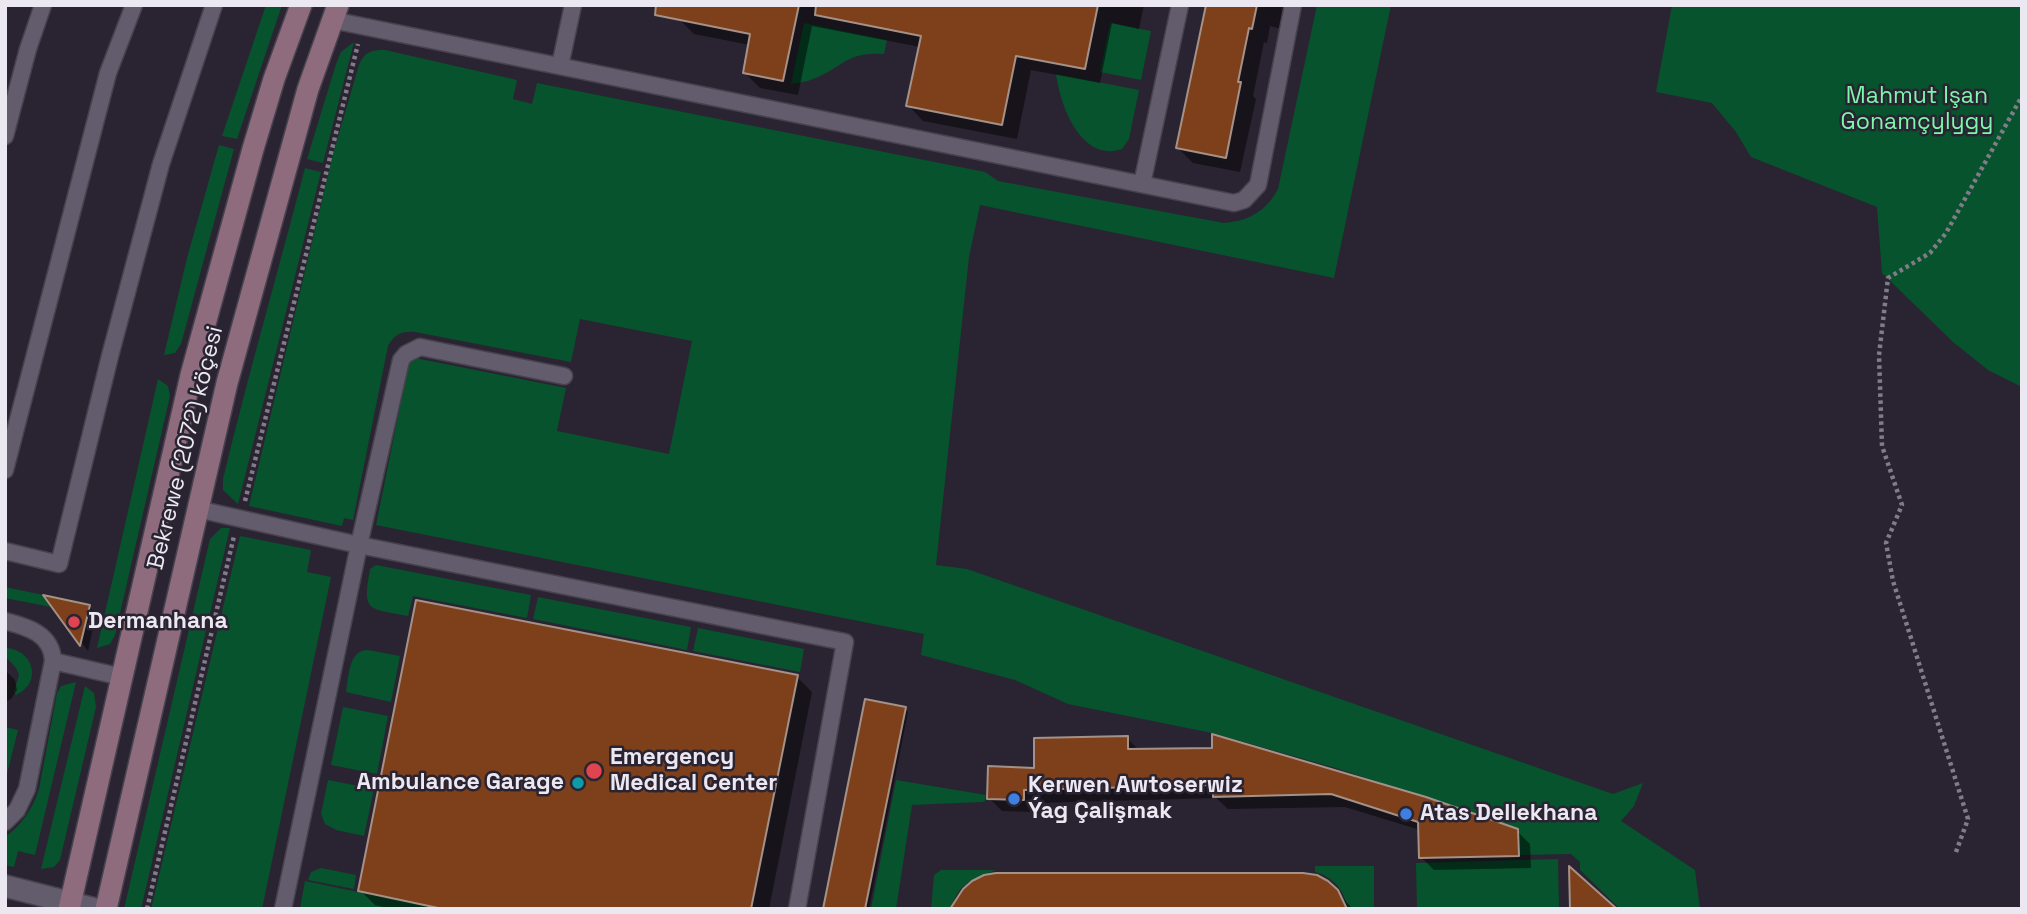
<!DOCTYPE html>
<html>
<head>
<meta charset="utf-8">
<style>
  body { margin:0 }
  #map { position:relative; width:2027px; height:914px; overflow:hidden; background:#2a2432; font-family:"Space Grotesk",sans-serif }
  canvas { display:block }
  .frame { position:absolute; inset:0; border:7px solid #ece8f2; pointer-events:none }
</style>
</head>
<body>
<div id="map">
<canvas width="2027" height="914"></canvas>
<div class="frame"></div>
</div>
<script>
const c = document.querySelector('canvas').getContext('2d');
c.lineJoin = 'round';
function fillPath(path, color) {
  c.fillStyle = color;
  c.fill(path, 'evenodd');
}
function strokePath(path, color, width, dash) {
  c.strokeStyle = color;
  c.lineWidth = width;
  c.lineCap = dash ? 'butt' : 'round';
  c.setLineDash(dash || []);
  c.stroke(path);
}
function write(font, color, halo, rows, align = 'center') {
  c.font = font + ' "Space Grotesk",sans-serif';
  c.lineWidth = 5;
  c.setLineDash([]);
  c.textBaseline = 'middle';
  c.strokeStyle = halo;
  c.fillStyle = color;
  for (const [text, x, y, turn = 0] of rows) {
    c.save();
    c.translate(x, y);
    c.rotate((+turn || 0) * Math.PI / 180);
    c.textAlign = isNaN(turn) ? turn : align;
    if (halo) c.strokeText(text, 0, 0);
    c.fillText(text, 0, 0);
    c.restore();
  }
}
fillPath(new Path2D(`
  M266,5h16l-45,134 -15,-3z
  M1317,5h74l-57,273 -354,-73 -11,52 -33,308 31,4 646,225 30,-11 -9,23 -13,15 74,49 5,39h-80l-40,-39v-8l-9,-8 -51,1 -1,-26 -180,-60 -127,-36 -144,-29 -53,-24 -94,-25 3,-21 -548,-109 34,-168 156,31 -9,43 112,23 23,-113 -112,-22 -9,43 -156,-30c-14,-1 -20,2 -27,14l-35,174 -9,-2 -2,8 -93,-20 84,-352 26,-89c6,-13 11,-15 26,-15l132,30 -4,19 19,5 5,-21 448,89 13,9 226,42c25,-2 42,-12 54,-34z
  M1672,5h350v382l-34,-17 -35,-28 -71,-69 -5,-66 -126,-50 -15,-25 -24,-29 -56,-11z
  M804,23l83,17 -3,14c-38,-3 -40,13 -71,25 -7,3 -15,4 -22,5z
  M1110,23l41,8 -10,49 -41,-8z
  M354,42l-31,121 -16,-4 29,-95 5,-12z
  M1056,74l83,16 -10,49 -7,10c-41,14 -62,-44 -66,-75z
  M219,145l15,4 -53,195 -6,9 -11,2 23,-97z
  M305,168l16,4 -83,332 -15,-14v-11c25,-104 55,-207 82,-311z
  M158,379l10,7 2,10 -55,239 -5,9 -13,4z
  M221,528h9l-89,381h-17l86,-370z
  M240,536l71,14 -4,22 24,5 -69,332h-111z
  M376,565l155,30 -4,23 -114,-22 -5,20c-40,-8 -46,-3 -38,-47z
  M5,587l48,10 -2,10 -46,-9z
  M538,597l153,30 -4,23 -154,-31z
  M698,628l106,21 -4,23 -107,-21z
  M5,648c29,1 38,35 11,47l-2,-3 5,-17 -3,-7 -11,-12z
  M368,650l32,6 -9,46 -45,-10c3,-15 2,-42 22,-42z
  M76,682l-41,173 -17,-4 -4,16 -9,-2v-28c17,-12 28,-29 34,-48l18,-96 4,-7z
  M85,686l9,7 2,14 -36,153 -6,7 -13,2z
  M343,707l45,9 -11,58 -46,-9z
  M5,727l13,3 -13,52z
  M328,780l46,9 -10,47 -28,-6 -11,-6 -4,-10z
  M896,780l90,15 -1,6 -3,1 -70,3 -16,104h-25z
  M1558,859l1,50h-142l-1,-46z
  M1315,866h59v43h-27c-1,-18 -15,-33 -32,-37z
  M321,868l35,7 -2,14 -46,-9 3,-8z
  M941,870h54c-21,11 -36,10 -44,39h-20l3,-34z
  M305,881l135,28h-140z`), '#06532d');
fillPath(new Path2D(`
  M682,5h462l-5,24 -27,-6 -12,60 -69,-13 -14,69 -94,-18 -15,-16 12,-58 -108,-21 -14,69 -38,-7 -15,-15 5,-28 -56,-11 -15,-15z
  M1207,5h80l-5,24 -12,-3 -3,17 -3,-1 -11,54 3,3 -16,73 -47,-9 -15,-15z
  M48,597l41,9 7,8 -8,37z
  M5,670l10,10 2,10 -6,9 -6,3z
  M797,677l15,15 -43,217h-377l-17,-4 -15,-15z
  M905,709l3,3 -39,197h-44z
  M1127,738l13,13 377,80 13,13 1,24 -97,2 -13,-13 -1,-27 -75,-23 -117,2 -12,-11 -179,5 -1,9 -34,-1 -13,-13 47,-29z
  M1327,882l26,27h-397z`), '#0007');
const building = new Path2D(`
  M656,5h143l-16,76 -40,-8 7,-39 -95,-19z
  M816,5h282l-13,64 -69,-13 -14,69 -96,-19 15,-70 -106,-21z
  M1206,5h51l-5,24 -3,-1 -11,54h3l-15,76 -50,-10z
  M43,595l47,10 -10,41z
  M416,600l382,75 -47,234h-308l-85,-18z
  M865,699l41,8 -41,202h-42z
  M1212,734l214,63 92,32 1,27 -100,2 -1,-36 -87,-28 -118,3v-12l-189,5v10l-37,-1 1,-33 46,2v-30l94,-2v13l84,-1z
  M1569,866l48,43h-47z
  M996,873h307l14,2 11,6 10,9 9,19h-397l13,-20 9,-8 12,-6z`);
fillPath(building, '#7e401b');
strokePath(building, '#a49188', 2);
const lane = new Path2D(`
  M332,20l902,183 10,-3 14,-15 35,-180
  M560,66l13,-61
  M5,136l23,-87 15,-44
  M1142,184l38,-179
  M5,470l103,-397 26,-68
  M197,509l162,36 486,97 -48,267
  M5,551l54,13 51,-208 51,-192 53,-159
  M5,621c23,6 47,13 48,40l-26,128 -10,21 -12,12
  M53,661l69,16
  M283,909l76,-364 42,-185 5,-6 14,-7 144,29`);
const street = new Path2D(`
  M5,886l90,23`);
const secondary = new Path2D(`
  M69,909l122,-534 62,-226 21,-70 27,-74
  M106,909l121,-526 81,-294 30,-84`);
strokePath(lane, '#47424e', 19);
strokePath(street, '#47424e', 24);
strokePath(secondary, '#47424e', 24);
strokePath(new Path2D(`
  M245,501l113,-457
  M1956,852l12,-33 -75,-238 -7,-38 16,-38 -20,-59 -3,-91 9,-77 42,-25 16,-20 76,-137
  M147,909l87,-373`), '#817c88', 4.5, [3.5, 3.5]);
strokePath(lane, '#635c6c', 16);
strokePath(street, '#635c6c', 21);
strokePath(secondary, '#8e6c7e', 21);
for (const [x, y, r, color] of [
  [74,622,7,"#e0444e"],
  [594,771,9,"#e0444e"],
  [578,783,7,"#0f9aa8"],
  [1014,799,7,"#3f7fe0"],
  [1406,814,7,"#3f7fe0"]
]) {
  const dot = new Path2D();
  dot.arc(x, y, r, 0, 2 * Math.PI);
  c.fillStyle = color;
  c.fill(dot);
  strokePath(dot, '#2a2432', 2.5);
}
write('23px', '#7cf7ab', '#2a2432', [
  ["Mahmut Işan",1917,97],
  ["Gonamçylygy",1917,123]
]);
write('23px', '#ece8f2', '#2a2432', [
  ["Bekrewe (2072) köçesi",186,448,-76]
]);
write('bold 23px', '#ece8f2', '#2a2432', [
  ["Dermanhana",88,622],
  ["Emergency",610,758],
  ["Medical Center",610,784],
  ["Ambulance Garage",564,783,"right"],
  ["Kerwen Awtoserwiz",1028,786],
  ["Ýag Çalişmak",1028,812],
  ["Atas Dellekhana",1420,814]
], 'left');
</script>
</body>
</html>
